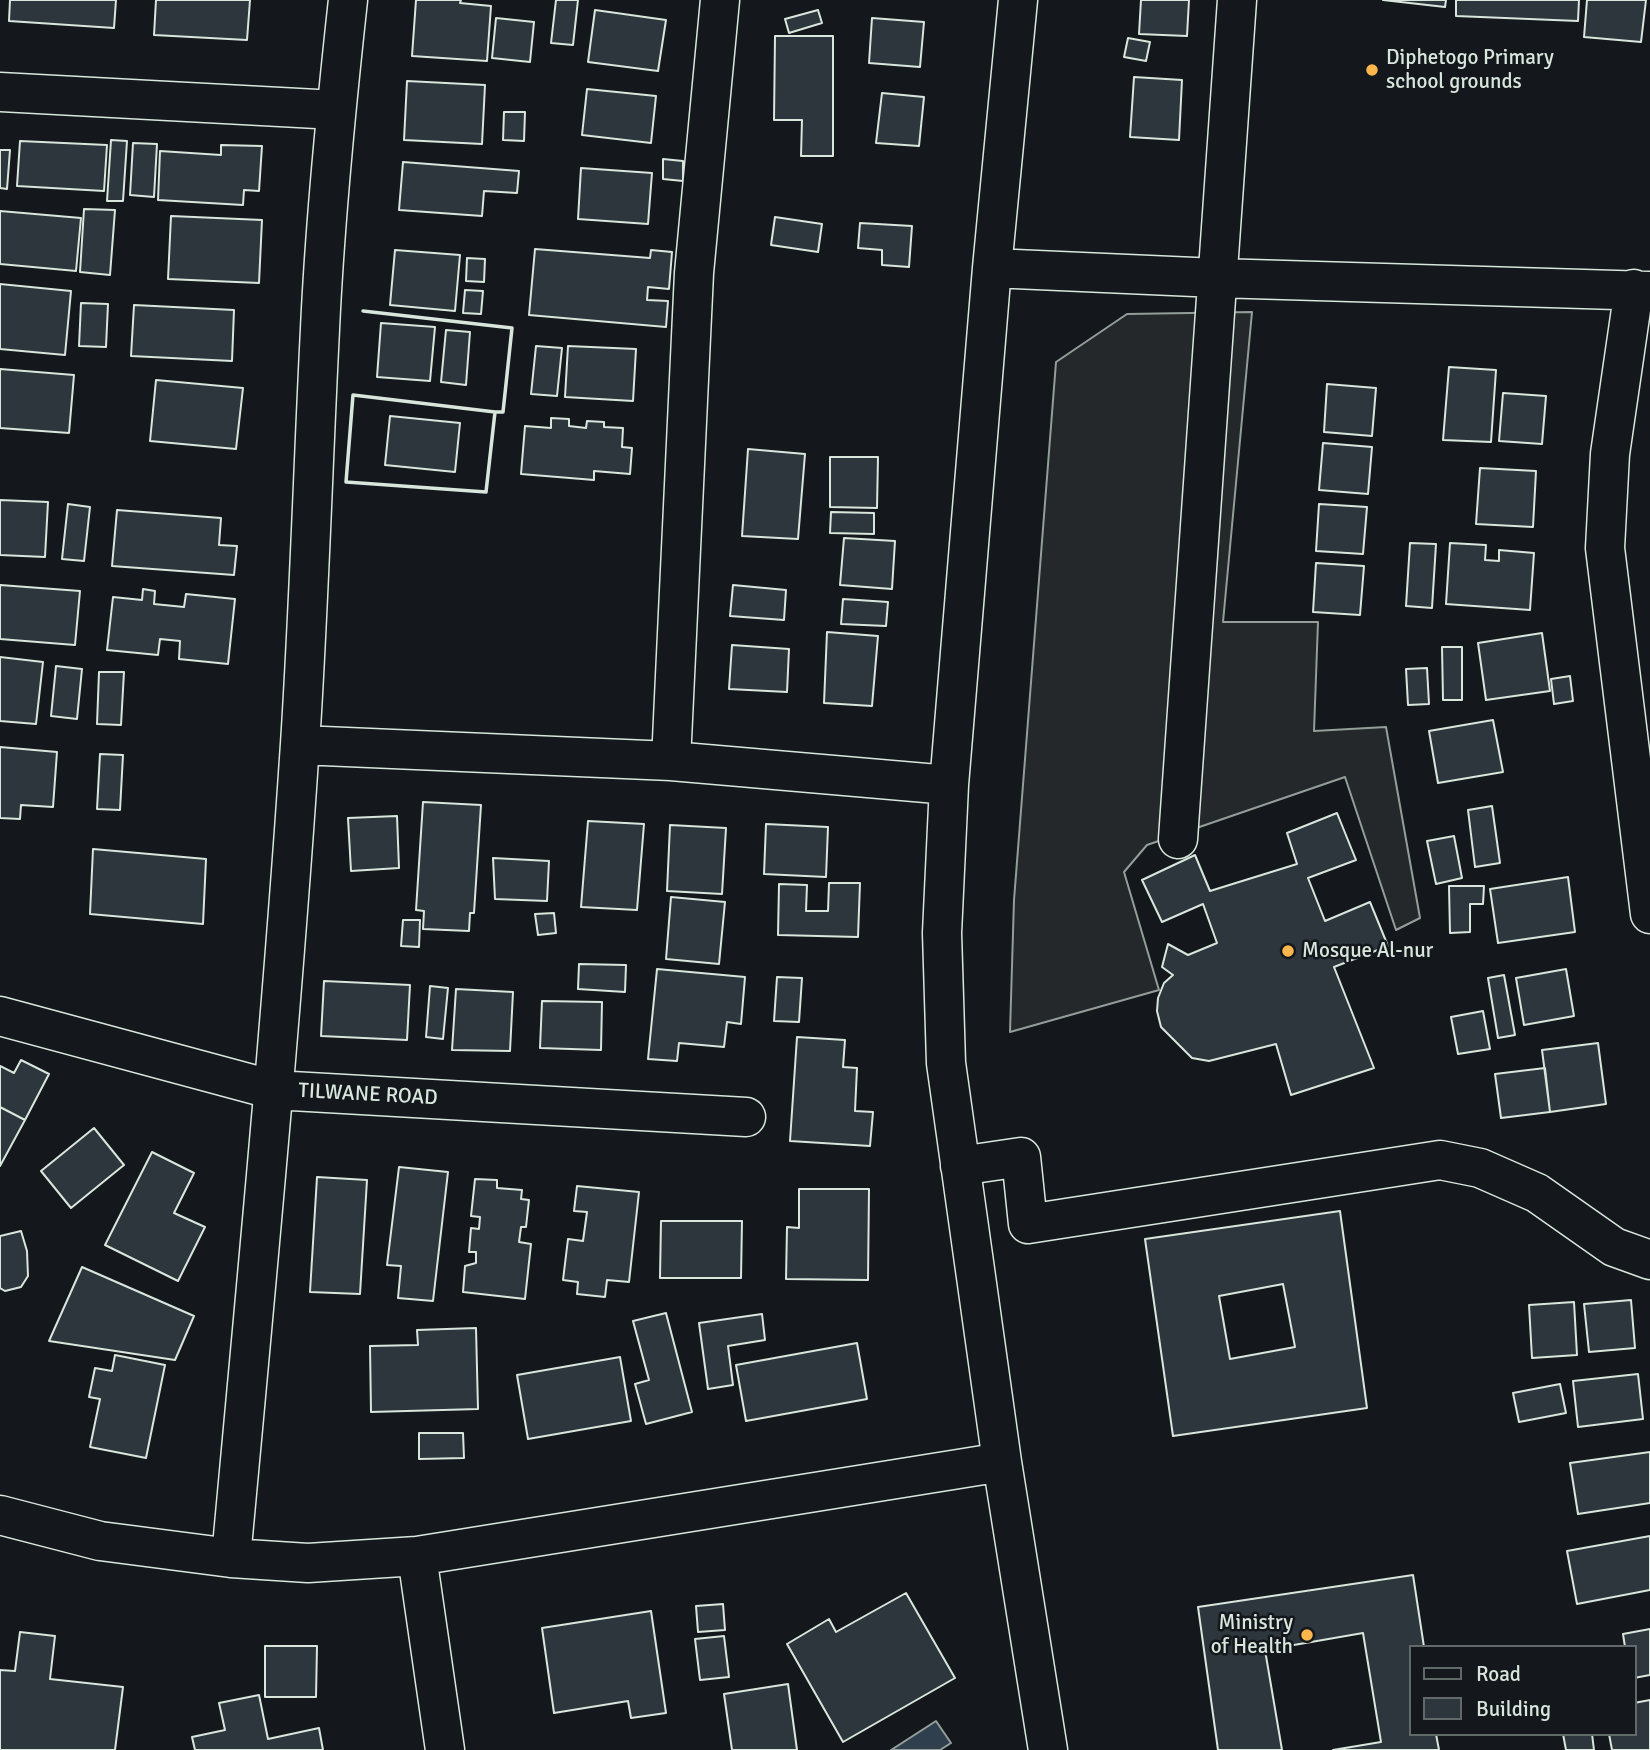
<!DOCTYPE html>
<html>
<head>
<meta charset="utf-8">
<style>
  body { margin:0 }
  #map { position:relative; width:1650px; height:1750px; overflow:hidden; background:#14181c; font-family:Signika,sans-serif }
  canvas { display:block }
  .legend { position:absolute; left:1409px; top:1645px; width:228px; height:91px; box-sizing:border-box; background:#14181c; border:2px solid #626a69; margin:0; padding:9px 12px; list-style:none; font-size:21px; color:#d8e6dc }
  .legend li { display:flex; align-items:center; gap:14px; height:35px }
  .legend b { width:35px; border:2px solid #626a69 }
</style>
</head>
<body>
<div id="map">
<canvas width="1650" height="1750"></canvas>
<ul class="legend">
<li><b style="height:9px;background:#14181c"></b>Road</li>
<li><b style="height:19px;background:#2c363c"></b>Building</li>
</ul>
</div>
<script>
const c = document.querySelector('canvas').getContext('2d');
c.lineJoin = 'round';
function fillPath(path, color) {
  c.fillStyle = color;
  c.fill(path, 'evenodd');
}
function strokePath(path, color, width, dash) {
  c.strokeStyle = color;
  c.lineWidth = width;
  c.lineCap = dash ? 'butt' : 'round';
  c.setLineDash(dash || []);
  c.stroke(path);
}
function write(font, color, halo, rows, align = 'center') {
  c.font = font + ' Signika,sans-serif';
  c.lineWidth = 5;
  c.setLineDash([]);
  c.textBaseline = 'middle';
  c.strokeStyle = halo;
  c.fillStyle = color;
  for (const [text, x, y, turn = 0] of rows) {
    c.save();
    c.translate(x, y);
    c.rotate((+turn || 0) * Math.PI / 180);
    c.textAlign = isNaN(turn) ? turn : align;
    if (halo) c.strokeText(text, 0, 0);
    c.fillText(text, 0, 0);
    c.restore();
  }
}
const parking = new Path2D(`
  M1252,312l-29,310h95l-4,109 72,-4 34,191 -24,12 -51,-153 -198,68 -23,27 35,118 -149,42 4,-132 42,-538 71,-48z`);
fillPath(parking, '#24282b');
strokePath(parking, '#939e99', 2);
const water = new Path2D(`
  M936,1721l15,22 -11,7h-49z`);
fillPath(water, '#2f3f4d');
strokePath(water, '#939e99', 2);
const building = new Path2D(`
  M10,0h106l-2,28 -105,-7z
  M156,0h94l-3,40 -93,-5z
  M416,0h45l-1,3 31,3 -4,55 -75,-5z
  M556,0h22l-5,45 -22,-2z
  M1141,0h48l-2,36 -48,-2z
  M1383,0h63l-1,7z
  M1456,0h123l-1,21 -122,-5z
  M1587,0h59l-5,42 -57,-5z
  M595,10l71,10 -8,51 -70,-9z
  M818,10l4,13 -33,10 -4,-14z
  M496,18l38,4 -4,40 -38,-4z
  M872,18l52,4 -4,45 -51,-4z
  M775,36h58v120h-32l1,-36h-28z
  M1128,38l22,4 -4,19 -22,-4z
  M1134,77l48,3 -3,60 -49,-3z
  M407,81l78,4 -3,59 -78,-4z
  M587,89l69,7 -5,47 -69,-8z
  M882,93l42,4 -5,49 -43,-3z
  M504,112h21l-1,29 -21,-1z
  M111,140l16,1 -4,60h-16z
  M20,141l87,4 -3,46 -87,-5z
  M133,143l24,1 -3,53 -24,-2z
  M221,145l41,1 -3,45 -15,-1 -1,15 -85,-5 2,-49 61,4z
  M0,150h10l-3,39 -7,-1z
  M663,159l20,2v20l-20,-2z
  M403,162l116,9 -2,22 -33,-2 -2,25 -83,-6z
  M581,168l71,5 -4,51 -70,-5z
  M84,209l31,1 -5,65 -30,-3z
  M0,211l81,7 -5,53 -76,-7z
  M171,216l91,4 -3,63 -91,-4z
  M775,217l47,7 -4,28 -47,-7z
  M860,223l52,3 -3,41 -27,-2v-15l-24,-2z
  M535,249l115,9 1,-8 21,2 -3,37 -21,-2 -1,13 21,1 -2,26 -137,-12z
  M395,250l65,5 -5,56 -65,-6z
  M467,258l18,1 -1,23 -18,-1z
  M0,284l71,7 -6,64 -65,-6z
  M465,290l18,1 -2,23 -18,-1z
  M81,303l27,1 -2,43 -27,-1z
  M134,305l100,5 -2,51 -101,-5z
  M381,323l54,4 -5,54 -53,-4z
  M446,330l24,2 -4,53 -25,-3z
  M536,346l26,2 -5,48 -26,-2z
  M568,346l68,3 -3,52 -68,-4z
  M1449,367l47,3 -5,72 -48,-2z
  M0,369l74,6 -5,58 -69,-5z
  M156,380l87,8 -7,61 -86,-8z
  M1327,384l49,4 -4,48 -48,-4z
  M1503,393l43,3 -4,48 -43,-3z
  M390,416l70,7 -5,49 -70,-7z
  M551,418l18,1v7l17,2 1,-7 17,1v5l19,1 -1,19 10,1 -2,26 -36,-3v9l-73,-6 4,-48 26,2z
  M1323,443l49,4 -4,47 -49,-4z
  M748,449l57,5 -7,85 -56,-3z
  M830,457h48l-1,51 -47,-1z
  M1480,468l56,3 -3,56 -57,-3z
  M0,500l48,2 -3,55 -45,-2z
  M68,504l22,3 -6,54 -22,-2z
  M1319,504l48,3 -4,47 -47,-3z
  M117,510l104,8 -2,27 18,1 -3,29 -122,-9z
  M831,512l43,1v21l-44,-1z
  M844,538l51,3 -3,48 -52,-4z
  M1410,543l26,1 -4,64 -26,-2z
  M1450,543l36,2 -1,15 14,1v-11l35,3 -4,57 -84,-6z
  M1316,563l48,3 -4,49 -47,-3z
  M0,585l80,6 -5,54 -75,-6z
  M733,585l53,5 -2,30 -54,-4z
  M143,589l12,2 -1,13 30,3 2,-13 49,5 -7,65 -49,-5 1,-18 -20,-2 -2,16 -51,-5 6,-53 29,3z
  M843,599l45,3 -2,24 -45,-2z
  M827,632l51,4 -6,70 -48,-3z
  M1542,633l8,58 -64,9 -8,-57z
  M732,645l57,4 -2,43 -58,-3z
  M1442,647h20v53h-19z
  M0,657l43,5 -7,62 -36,-3z
  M56,666l26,3 -5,50 -26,-3z
  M1427,668l2,36 -21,1 -2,-36z
  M99,672h25l-3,53 -24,-1z
  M1570,676l3,25 -19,3 -3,-25z
  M1493,720l10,52 -65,11 -9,-52z
  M0,747l57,5 -4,55 -32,-2 -1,14 -20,-1z
  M100,754l23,1 -3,55 -23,-1z
  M423,802l58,3 -7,108h-4l-1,18 -46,-2 1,-18 -8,-1z
  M1492,806l8,57 -25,4 -7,-57z
  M1337,813l19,47 -48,18 17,43 45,-19 18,44 -54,21 40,101 -83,27 -15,-51 -67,17 -17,-3 -31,-31 -4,-16 1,-13 6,-15 9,-8 -11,-8 6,-23 20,11 29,-12 -14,-39 -41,18 -20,-42 53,-25 15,36 87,-27 -10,-31z
  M397,816l2,52 -48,3 -3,-53z
  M588,821l56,3 -7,86 -56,-3z
  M766,824l62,3 -2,50 -62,-3z
  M670,825l56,3 -4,66 -55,-3z
  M1454,836l8,42 -26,6 -9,-43z
  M93,849l113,10 -3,65 -113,-10z
  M493,858l56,3 -2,40 -52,-2z
  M1568,877l7,55 -77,11 -8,-54z
  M829,883h31l-2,54 -80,-2 1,-51 28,1 -1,26h22z
  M1449,886h35l-1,18h-13v28l-20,1z
  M671,897l54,5 -6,62 -53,-5z
  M554,913l2,20 -18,2 -3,-21z
  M403,920h17l-1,27 -18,-1z
  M579,964l47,1 -1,27 -47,-3z
  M657,969l88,8 -4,47 -14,-2 -3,25 -45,-4 -2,18 -29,-2z
  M1566,969l8,47 -50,9 -8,-47z
  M1504,975l11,60 -17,3 -10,-60z
  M777,977l25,1 -3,44 -25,-1z
  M324,981l86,4 -3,55 -86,-4z
  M430,986l18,2 -5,51 -17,-2z
  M456,989l57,3 -3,59 -58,-1z
  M542,1001l60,1 -1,48 -61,-2z
  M1483,1011l7,38 -32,5 -7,-37z
  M797,1037l48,3 -2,27 14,1 -2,43 18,1 -3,34 -80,-5z
  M1598,1043l8,61 -56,8 -8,-62z
  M21,1060l28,14 -24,46 -25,-13v-41l14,7z
  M1545,1068l5,44 -49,6 -6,-44z
  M0,1107l25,13 -25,46z
  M94,1128l30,37 -53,43 -30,-37z
  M152,1152l42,21 -20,40 31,14 -27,54 -73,-36z
  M399,1167l49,5 -15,129 -35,-3 3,-32 -14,-1z
  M317,1177l50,3 -7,114 -50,-2z
  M475,1179l22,1v8l25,2 -1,9 8,1 -3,27h-5l-2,15 12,2 -6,55 -62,-7 2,-26 11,-3v-11h-7l2,-24 8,1 1,-12 -9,-1z
  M577,1186l62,6 -10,90 -22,-2 -2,17 -28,-3 1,-12 -15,-2 5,-41 15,2 4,-29 -13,-1z
  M799,1189h70l-1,91 -82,-1 1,-52 12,1z
  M1340,1211l27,197 -194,28 -28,-197zM1283,1284l12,63 -65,12 -11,-63z
  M661,1221h81l-1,57h-81z
  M21,1231l6,20 1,25 -7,11 -16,4 -5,-3v-52z
  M82,1267l112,49 -19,44 -126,-19z
  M1631,1300l4,48 -46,4 -5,-48z
  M1574,1302l3,53 -45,3 -3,-53z
  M666,1313l26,99 -46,12 -11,-40 14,-4 -16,-59z
  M762,1314l3,26 -37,6 5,39 -25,4 -9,-66z
  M476,1328l2,81 -107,3 -1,-66 48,-1 -1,-15z
  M857,1343l10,56 -121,22 -10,-56z
  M115,1355l50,10 -19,93 -56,-11 10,-48 -11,-2 6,-29 17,3z
  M620,1357l11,64 -103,18 -11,-64z
  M1638,1374l5,45 -65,8 -5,-46z
  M1560,1384l6,29 -47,9 -6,-29z
  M419,1433h44l1,25 -45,1z
  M1650,1452v51l-72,11 -8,-51z
  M1650,1536v54l-73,14 -10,-53z
  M1413,1575l11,72h-14v87h26l3,16h-106l48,-8 -18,-109 -98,17 17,100h-64l-20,-143z
  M906,1593l49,85 -112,64 -56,-98 42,-25 7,13z
  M723,1604l2,26 -27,2 -2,-26z
  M651,1611l15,102 -35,5 -3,-17 -74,12 -12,-85z
  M1650,1629v46l-16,3v-31h-9l-2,-13z
  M20,1632l35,4 -5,43 73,8 -8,63h-115v-80l15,1z
  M724,1636l5,41 -29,3 -5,-41z
  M265,1646h52l-1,51h-51z
  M788,1684l9,66h-65l-8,-56z
  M259,1695l9,44 51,-11 4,22h-128l-3,-13 33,-7 -6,-27z
  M1650,1700v50h-38l-3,-16h25v-31z
  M1563,1734h29l2,16h-28z`);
fillPath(building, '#2c363c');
strokePath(building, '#d8e6dc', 2);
const minor = new Path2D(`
  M1018,0l-26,268 -43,517 -7,148 4,130 56,399 46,288
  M0,92l336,18
  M992,268l225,10 433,13
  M1634,289l-24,165 -5,94 45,366
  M300,745l371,16 278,24
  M671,761l23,-488 26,-273
  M1178,839l59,-839
  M0,1016l274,74 472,27
  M960,1166l61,-9 7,67 412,-64 40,8 57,25 77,54 36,13
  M0,1515l100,26 131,17 77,5 109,-7 585,-94
  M417,1556l28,194
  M231,1558c25,-271 51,-542 69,-814 9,-138 13,-277 20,-415 5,-110 16,-220 28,-329`);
strokePath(minor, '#d8e6dc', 41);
strokePath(minor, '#14181c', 38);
strokePath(new Path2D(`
  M363,311l149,17 -9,84h-8
  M353,395l142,17 -9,80 -140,-10z`), '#d8e6dc', 3.5);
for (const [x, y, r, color] of [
  [1372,70,7,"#ffb74d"],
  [1288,951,7,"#ffb74d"],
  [1307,1635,7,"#ffb74d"]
]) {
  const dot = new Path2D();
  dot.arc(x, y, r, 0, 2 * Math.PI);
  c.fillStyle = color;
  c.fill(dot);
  strokePath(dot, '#14181c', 2.5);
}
write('21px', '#d8e6dc', '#14181c', [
  ["Diphetogo Primary",1386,58],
  ["school grounds",1386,82],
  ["Mosque Al-nur",1302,951],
  ["Ministry",1293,1623,"right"],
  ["of Health",1293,1647,"right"]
], 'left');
write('21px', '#d8e6dc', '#14181c', [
  ["TILWANE ROAD",368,1095,3]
]);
</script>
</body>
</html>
